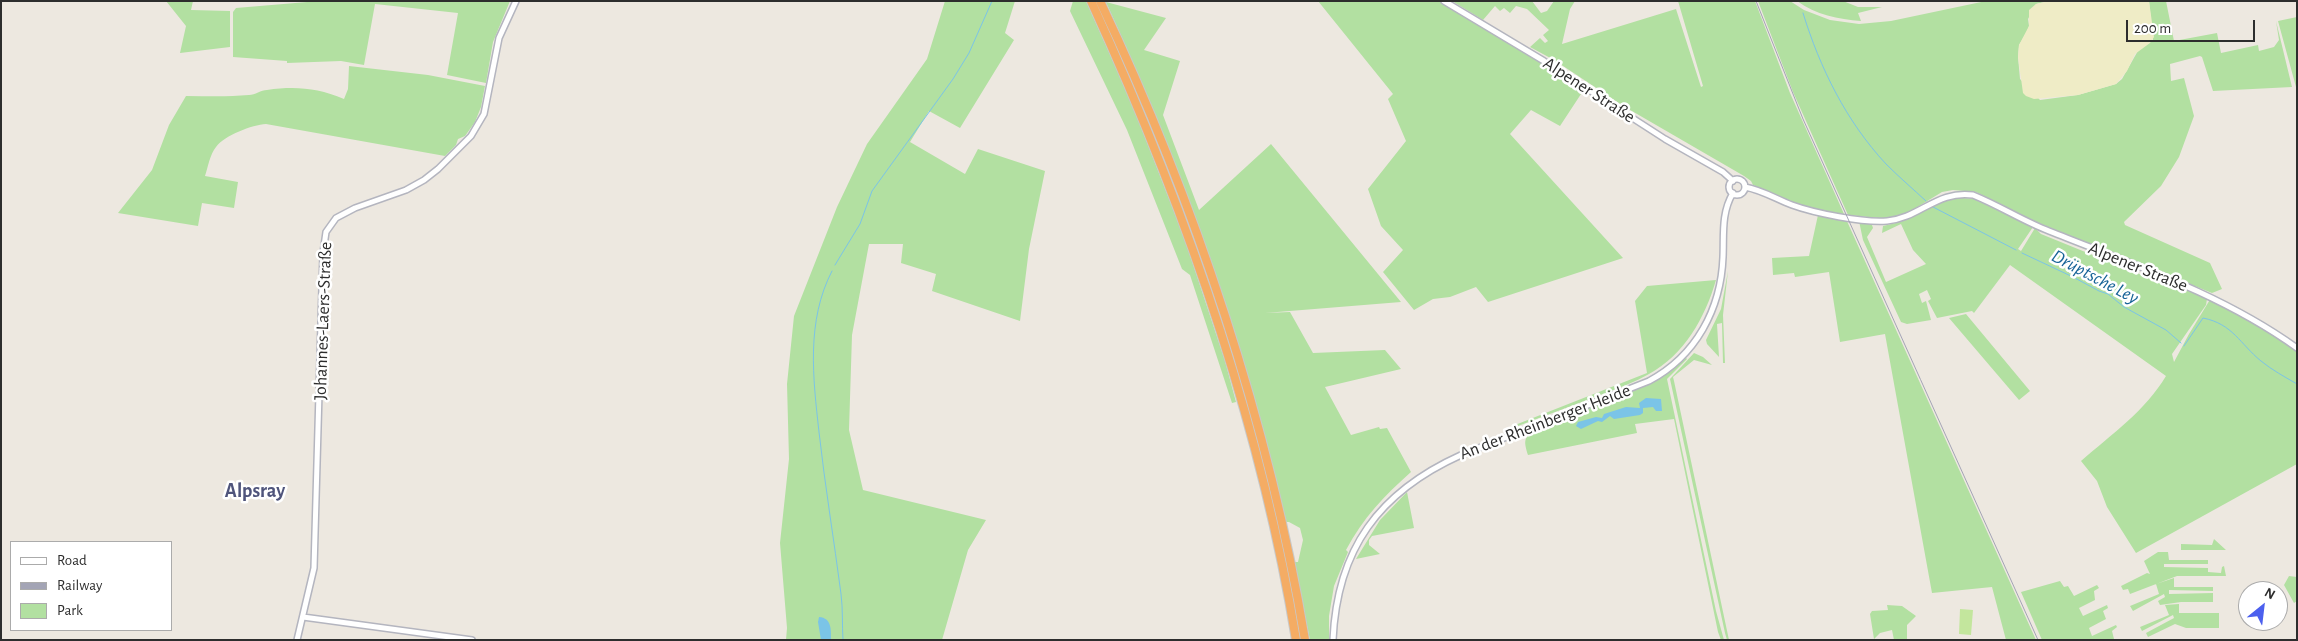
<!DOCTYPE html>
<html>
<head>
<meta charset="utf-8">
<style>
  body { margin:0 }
  #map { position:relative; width:2298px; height:641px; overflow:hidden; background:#ede8e0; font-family:"Alegreya Sans",sans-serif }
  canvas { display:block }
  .frame { position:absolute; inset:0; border:2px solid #2d2d2d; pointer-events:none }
  .legend { position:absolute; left:10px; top:541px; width:162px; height:90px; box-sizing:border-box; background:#fff; border:1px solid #ababab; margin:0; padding:6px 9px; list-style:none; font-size:15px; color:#2d2d2d }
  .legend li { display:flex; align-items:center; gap:10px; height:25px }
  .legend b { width:25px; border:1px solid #ababab }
  .north { position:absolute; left:2238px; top:581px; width:50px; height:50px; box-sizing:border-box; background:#fff; border:1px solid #ababab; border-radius:50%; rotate:29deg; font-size:14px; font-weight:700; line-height:20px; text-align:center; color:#2d2d2d }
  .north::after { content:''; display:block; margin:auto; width:18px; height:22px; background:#4c60ee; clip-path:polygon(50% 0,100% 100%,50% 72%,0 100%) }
  .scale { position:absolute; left:2126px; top:20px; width:129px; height:22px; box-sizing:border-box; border:2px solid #2d2d2d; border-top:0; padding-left:6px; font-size:15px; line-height:18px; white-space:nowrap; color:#2d2d2d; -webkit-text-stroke:4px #fff; paint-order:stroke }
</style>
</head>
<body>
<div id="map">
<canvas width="2298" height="641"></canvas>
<div class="frame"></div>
<ul class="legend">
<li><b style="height:6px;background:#fff"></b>Road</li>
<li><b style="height:6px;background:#a3a4b5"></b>Railway</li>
<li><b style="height:14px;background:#b2e0a1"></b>Park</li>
</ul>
<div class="north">N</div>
<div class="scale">200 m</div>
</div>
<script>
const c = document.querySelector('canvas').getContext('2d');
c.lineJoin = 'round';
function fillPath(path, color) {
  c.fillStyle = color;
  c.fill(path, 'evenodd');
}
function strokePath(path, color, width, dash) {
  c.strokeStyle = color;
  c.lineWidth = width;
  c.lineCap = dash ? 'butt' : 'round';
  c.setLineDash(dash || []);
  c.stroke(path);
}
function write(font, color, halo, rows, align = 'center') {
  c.font = font + ' "Alegreya Sans",sans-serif';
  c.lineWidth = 5;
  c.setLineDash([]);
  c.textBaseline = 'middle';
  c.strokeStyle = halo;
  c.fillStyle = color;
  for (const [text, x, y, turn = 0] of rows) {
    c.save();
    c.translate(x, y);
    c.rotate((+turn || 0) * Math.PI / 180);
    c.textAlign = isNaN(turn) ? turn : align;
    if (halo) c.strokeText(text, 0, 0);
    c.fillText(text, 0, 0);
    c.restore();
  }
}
fillPath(new Path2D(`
  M166,1h27l-2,9 39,1v36l-50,6 6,-27z
  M319,1h191l-17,41 -7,41 -39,-8 11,-62 -83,-9 -11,61 -23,-4 -54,2v-2l-54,-4v-45l3,-4z
  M945,1h70l-10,32 9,7 -54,88 -31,-17 -19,31 55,32 13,-25 67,22 -16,78 -9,72 -88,-30 4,-17 -35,-11 2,-19h-34l-17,91 -3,95 14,60 123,30 -18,30 -26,90h-156l1,-12 -7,-85 9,-84 -2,-75 7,-68 43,-109 30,-63 60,-85z
  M1073,1h13l44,98 54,138 41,124 11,41 -4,1 -42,-128 -8,-6 -55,-139 -57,-119z
  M1318,1h122l118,72 25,18 -23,35 -29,-16 -21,24 113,124 -135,44 -12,-15 -26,10 -17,2 -19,11 -31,-38 20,-22 -22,-24 -13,-37 38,-48 -18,-42 5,-5z
  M1452,1h80l9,12 6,-2 7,-10h21l-5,8 -8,35 114,-35 25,78 2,-1 -25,-85h77l35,92 54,121 -23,-2 -21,-6 -47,-21 -2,-4 -7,-5 -119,-69 -71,-47 -24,-13 10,-9 5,5 3,-2 -5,-6 6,-5 -22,-21 -11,-3 -6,7 -6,-5 -4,3 -5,-5 -12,14z
  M1758,1h32l14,9 26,10 29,4 32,-3 95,-20h63l-13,3 -8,15 1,7 -2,6 -8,13 -1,12 2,22 20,21 38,-5 38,-11 6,-5 17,-30 14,-9 -4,-39h17l8,40 43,-8 4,20 37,-8 1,6 15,-4 5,-7 -3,-19 16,66 -79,4 -11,-34 -2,-1 -30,8 1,17 13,-3 10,38 -15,41 -18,29 -37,36 1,3 85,38 12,26 -10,4 -176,-71 -60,-30 -23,-2 -11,2 -36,22 -17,5 -41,-4 -55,-123z
  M1797,1h46l15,6h24l-24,6 3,8c-23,-2 -45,-6 -64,-20z
  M1106,2l60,16 -22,32 36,11 -17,54 36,95 72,-66 130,158 -136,11 25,-1 23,41 72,-3 16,19 -76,18 26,48 28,-8 1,2 7,-1 24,44c-27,24 -48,46 -65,78l2,2 -14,34 -5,30v24h-19l-16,-78h4l5,-22 -3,-12 -11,-6h-4c-20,-77 -39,-154 -64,-230 -32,-99 -72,-194 -115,-290z
  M2297,17v70h-1l-18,-66z
  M349,66l79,9 57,11 -4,21 -6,15 -10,14 -7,3 -2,6 -11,11 -179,-32c-14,1 -41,11 -50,23 -6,7 -8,20 -11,29l33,6 -4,26 -32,-5 -4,23 -80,-13 34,-43 17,-45 17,-29c21,0 41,1 63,-1 6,0 12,-5 18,-5 29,-4 50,-2 77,9l4,-10z
  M1954,197l20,2 59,28 -15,22 3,2 14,-23 6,6 145,59 1,-3 20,9 -1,6 -34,49 2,8 15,-28 22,-36 86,50v116l-161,89 -29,-46 -10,-26 -16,-20c31,-27 64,-50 85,-85l-156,-111 -36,48 -2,-2 -35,7 -9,-17 3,-2 -4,-9 -8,4 3,9 4,-2 5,19 -24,4 -6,-2 -38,-82 -4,-19 12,1 2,6 -6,9 19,45 40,-18 -13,-14 -12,-26 -19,9 1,-7 17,-4z
  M1818,215l28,4 190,421h-30l-14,-53 -60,6 -47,-259 -45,8 -11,-70 -34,5 -1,-4 -21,2 -1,-17 37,-2z
  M1728,271l-5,44 2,48h-2l-1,-40 -5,1 2,33 -12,-13 -1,-4 15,-31z
  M1716,280c-11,38 -32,75 -67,94 -14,8 -30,14 -46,20 -28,11 -57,21 -85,32l-3,-1 132,-52 -12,-72 12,-15z
  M1966,314l64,77 -11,9 -70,-82z
  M1694,353l9,4 9,8 -18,-5 -21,17 1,4 55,259h-2l-2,-7 -55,-254z
  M1686,358l1,1 -20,20 49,232 8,29h-3l-3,-8 -44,-213 -39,5 2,9 -109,22c-4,-13 -5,-18 7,-25l114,-46 22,-13z
  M1407,492l7,36 -42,8 -3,4v5l11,9 -24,5 24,-39z
  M2214,539l12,11h-45v-6l31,1z
  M2158,552h10l1,8h39v4h-44v3l44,1v4l13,1 1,-6 2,-1 2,10h-49l-47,18 -2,-5 -5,1 -2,-4 26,-13 3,1 -6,-13z
  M2289,576l8,1v24l-3,2 -10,-18z
  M2174,578v9h39v4l-44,-1v4l44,-1v9h-32l-21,3 -2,-4 7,-4 -1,-3 -31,17 -3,-5 29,-12 -3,-10z
  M2060,581l4,6 4,-1 6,10 23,-11 2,3 -5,3 1,9 -16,8 4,8 24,-11 1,3 -5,3 3,8 -17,9 3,8 24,-11 1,2 -5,4 2,8 -72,1 -21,-48z
  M2179,604v9h40v15h-33l-11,-4 -27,13 -2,-4 28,-15 -1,-3 -31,16 -2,-4 29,-12 -4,-10z
  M1887,605l15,1 14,10 -9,9v15h-13l-2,-10 -12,3 -6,6 -4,-25 2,-3 16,-1z`), '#b2e0a1');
fillPath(new Path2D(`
  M2049,1h100l5,36 -4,6 -15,11 -8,17 -11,13 -38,11 -44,4 -8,-3 -3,-3 -5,-36 1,-12 10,-19v-16l7,-6z`), '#efecc6');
fillPath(new Path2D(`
  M1960,609l13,1 -2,25 -12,-1z`), '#c3e69d');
fillPath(new Path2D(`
  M1646,398l15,1 1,12h-6l-3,-4 -10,1v5l-3,2 -26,4 -4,-3 -8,6 -4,-1 -17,8 -5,-3 2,-4 18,-5 6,1 2,-4 22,-7 14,1 -1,-5z
  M819,617c13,1 12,13 12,23h-10l-3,-18z`), '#7bc4e7');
strokePath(new Path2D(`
  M1803,13c17,55 43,108 83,151 13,13 27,25 40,37
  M1933,207l83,43
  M2022,253l51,24 26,14 9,3 16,13 42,23 15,13
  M835,265l25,-41 12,-33 81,-112 16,-26 23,-52
  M832,271c-26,50 -19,107 -13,161 6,54 15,108 22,162 2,15 1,31 2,46
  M2184,346l19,-28c30,6 37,26 58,43 11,9 24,16 36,23`), '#7bc4e7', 1);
const tertiary = new Path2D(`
  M1444,1l100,60 121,78 58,33 10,9
  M1729 187a8 8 0 1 1 16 0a8 8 0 1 1-16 0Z
  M1745,187c17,3 31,12 47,18 22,8 71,18 95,16 33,-3 50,-31 86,-26 27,11 50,26 76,36 85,34 173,63 248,117
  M303,617l169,23
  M297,640l17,-72 9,-315 3,-21 10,-14 19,-10 51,-18 18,-10 14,-11 33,-33 13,-22 15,-76 17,-37
  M1333,640c4,-91 46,-148 128,-185l188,-74c47,-25 72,-72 74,-124 1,-22 -2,-44 10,-64`);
const motorway = new Path2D(`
  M1091,1c93,203 169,418 205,639
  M1100,1c94,198 169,422 205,639`);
strokePath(tertiary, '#b4b5bf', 8);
strokePath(motorway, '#c8c8c8', 10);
strokePath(tertiary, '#fff', 5);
strokePath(motorway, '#f4ac64', 8);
strokePath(new Path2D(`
  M1756,1l47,118 235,521`), '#a3a4b5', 1);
write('18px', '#2d2d2d', '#fff', [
  ["Alpener Straße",1589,90,33],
  ["Alpener Straße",2138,267,22],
  ["Johannes-Laers-Straße",323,321,-88],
  ["An der Rheinberger Heide",1545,422,-21]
]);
write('italic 19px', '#176397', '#fff', [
  ["Drüptsche Ley",2095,277,28]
]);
write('bold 20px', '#4f547b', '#fff', [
  ["Alpsray",255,491]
]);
</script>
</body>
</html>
